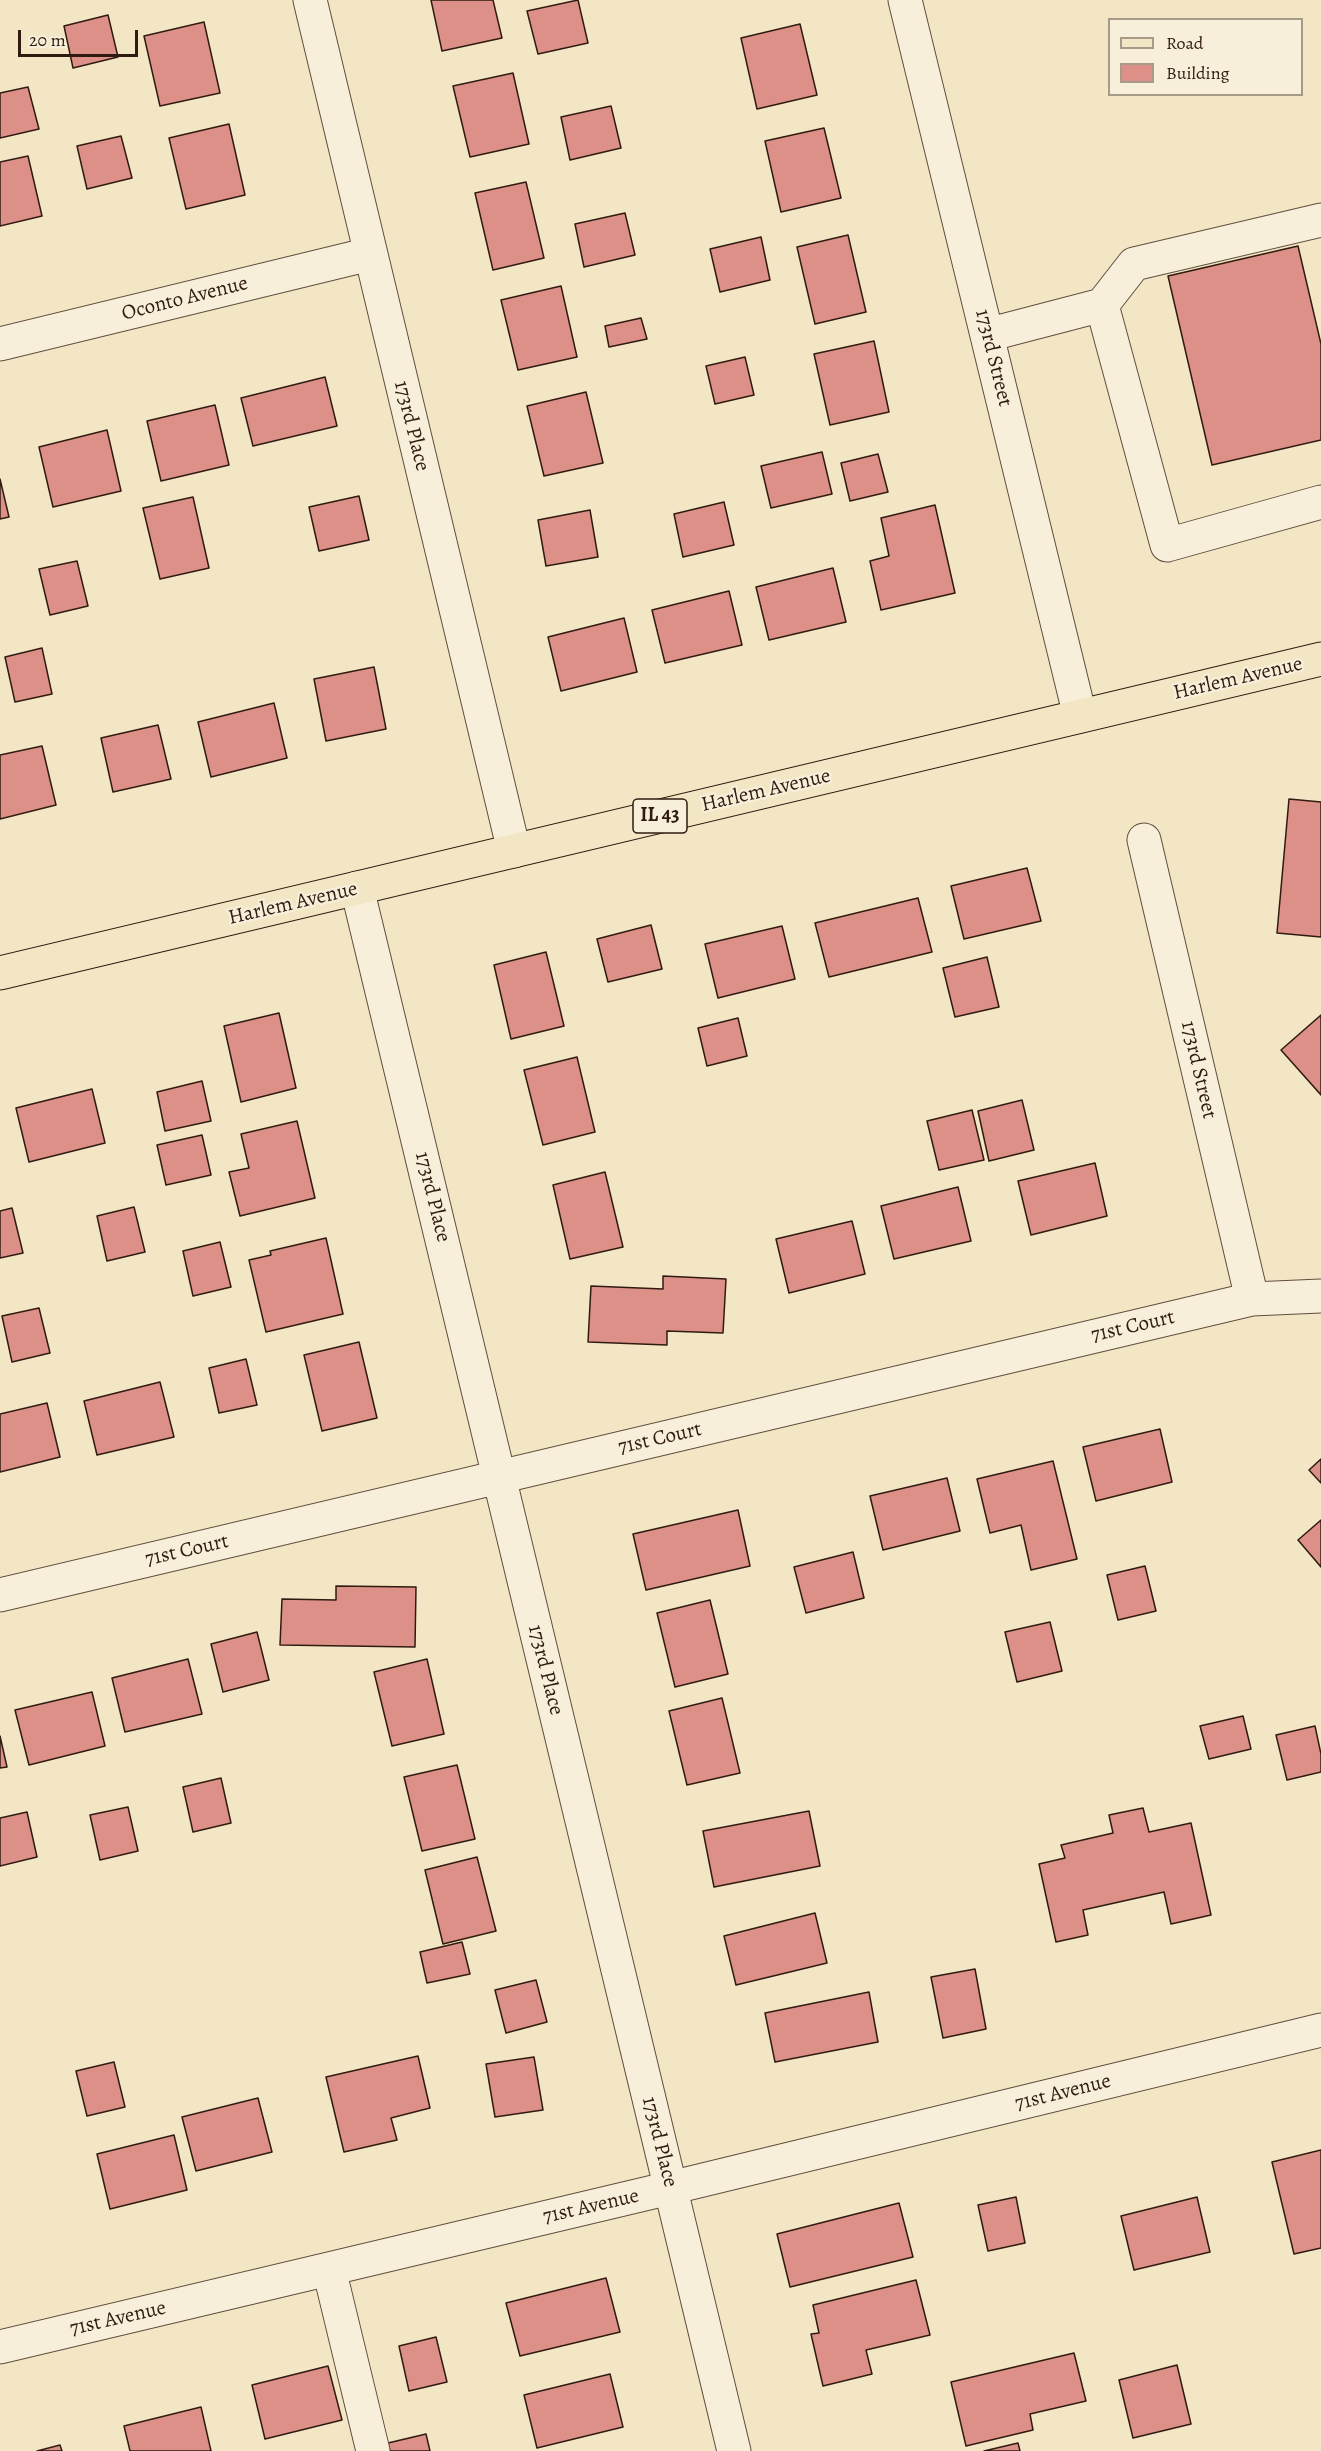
<!DOCTYPE html>
<html>
<head>
<meta charset="utf-8">
<style>
  body { margin:0 }
  #map { position:relative; width:1321px; height:2451px; overflow:hidden; background:#f3e6c4; font-family:Alegreya,serif }
  canvas { display:block }
  .legend { position:absolute; left:1108px; top:18px; width:195px; height:78px; box-sizing:border-box; background:#f7efd9; border:2px solid #a79a89; margin:0; padding:8px 10px; list-style:none; font-size:18px; color:#301b11 }
  .legend li { display:flex; align-items:center; gap:12px; height:30px }
  .legend b { width:30px; border:2px solid #a79a89 }
  .scale { position:absolute; left:18px; top:30px; width:120px; height:27px; box-sizing:border-box; border:3px solid #301b11; border-top:0; padding-left:8px; font-size:18px; line-height:21px; white-space:nowrap; color:#301b11; -webkit-text-stroke:4px #f7efd9; paint-order:stroke }
</style>
</head>
<body>
<div id="map">
<canvas width="1321" height="2451"></canvas>
<ul class="legend">
<li><b style="height:8px;background:#f3e6c4"></b>Road</li>
<li><b style="height:16px;background:#dd9087"></b>Building</li>
</ul>
<div class="scale">20 m</div>
</div>
<script>
const c = document.querySelector('canvas').getContext('2d');
c.lineJoin = 'round';
function fillPath(path, color) {
  c.fillStyle = color;
  c.fill(path, 'evenodd');
}
function strokePath(path, color, width, dash) {
  c.strokeStyle = color;
  c.lineWidth = width;
  c.lineCap = dash ? 'butt' : 'round';
  c.setLineDash(dash || []);
  c.stroke(path);
}
function write(font, color, halo, rows, align = 'center') {
  c.font = font + ' Alegreya,serif';
  c.lineWidth = 4.5;
  c.setLineDash([]);
  c.textBaseline = 'middle';
  c.strokeStyle = halo;
  c.fillStyle = color;
  for (const [text, x, y, turn = 0] of rows) {
    c.save();
    c.translate(x, y);
    c.rotate((+turn || 0) * Math.PI / 180);
    c.textAlign = isNaN(turn) ? turn : align;
    if (halo) c.strokeText(text, 0, 0);
    c.fillText(text, 0, 0);
    c.restore();
  }
}
const building = new Path2D(`
  M431,0h62l9,38 -60,13z
  M578,0l10,43 -50,11 -11,-43z
  M108,15l10,42 -45,11 -9,-42z
  M204,22l16,71 -60,13 -16,-70z
  M800,24l17,71 -60,14 -16,-71z
  M513,73l16,71 -59,13 -17,-71z
  M28,87l11,42 -39,9v-45z
  M611,106l10,42 -51,12 -9,-43z
  M229,124l16,71 -59,14 -17,-71z
  M824,128l17,70 -60,14 -16,-71z
  M121,136l11,42 -45,11 -10,-43z
  M28,156l14,60 -42,10v-64z
  M526,182l18,76 -51,12 -18,-77z
  M625,213l10,42 -51,12 -9,-43z
  M848,235l18,77 -51,12 -18,-77z
  M761,237l9,43 -50,12 -10,-43z
  M1298,246l23,98v96l-109,25 -44,-189z
  M561,286l16,71 -59,13 -17,-70z
  M641,318l6,21 -38,8 -4,-21z
  M874,341l15,71 -59,13 -16,-71z
  M745,357l9,38 -39,9 -9,-38z
  M325,377l12,49 -84,20 -12,-48z
  M586,392l17,71 -59,13 -17,-70z
  M215,405l14,60 -68,16 -14,-60z
  M107,430l14,61 -68,16 -14,-60z
  M822,452l10,42 -61,14 -10,-42z
  M878,454l10,38 -38,9 -9,-38z
  M0,479l9,38 -9,2z
  M359,496l10,44 -50,11 -10,-44z
  M193,497l16,71 -49,11 -17,-71z
  M724,502l10,43 -51,12 -9,-43z
  M935,505l20,88 -74,17 -11,-49 19,-5 -8,-38z
  M590,510l8,47 -52,9 -8,-46z
  M77,561l11,45 -38,9 -11,-46z
  M833,568l13,54 -77,18 -13,-53z
  M729,591l13,54 -77,18 -13,-53z
  M624,618l13,54 -76,19 -13,-54z
  M42,648l10,46 -37,8 -10,-45z
  M374,667l12,62 -60,12 -12,-62z
  M274,703l13,55 -76,19 -13,-55z
  M158,725l13,54 -58,13 -12,-54z
  M42,746l14,59 -56,14v-64z
  M1289,799l32,3v135l-44,-4z
  M1027,868l14,53 -77,18 -13,-53z
  M918,898l14,54 -103,25 -14,-54z
  M651,925l11,44 -54,13 -11,-43z
  M782,926l13,53 -77,19 -13,-54z
  M546,952l18,74 -53,13 -17,-74z
  M987,957l12,50 -44,10 -12,-49z
  M279,1013l17,75 -55,14 -17,-76z
  M1321,1015v80l-40,-45z
  M738,1018l9,38 -40,10 -9,-38z
  M577,1057l18,75 -52,13 -19,-75z
  M202,1081l9,40 -46,10 -8,-39z
  M92,1089l13,54 -76,19 -13,-54z
  M1022,1100l12,50 -45,11 -11,-50z
  M972,1110l12,50 -45,10 -12,-49z
  M297,1121l18,77 -75,18 -11,-44 20,-4 -8,-34z
  M202,1135l9,40 -45,10 -9,-40z
  M1095,1163l12,53 -76,19 -13,-54z
  M605,1172l18,75 -53,12 -17,-74z
  M958,1187l13,54 -77,18 -13,-53z
  M134,1207l11,45 -38,9 -10,-45z
  M12,1208l11,45 -23,5v-47z
  M852,1221l13,53 -76,19 -13,-54z
  M326,1238l17,76 -77,18 -17,-72 22,-5 -1,-4z
  M220,1242l11,45 -38,9 -10,-45z
  M663,1276l63,3 -3,54 -56,-2v14l-79,-3 3,-56 72,3z
  M39,1308l11,45 -38,9 -10,-46z
  M359,1342l18,76 -55,13 -18,-76z
  M246,1359l11,46 -38,8 -10,-45z
  M160,1382l14,55 -77,18 -13,-54z
  M47,1403l13,54 -60,15v-58z
  M1160,1429l12,53 -76,19 -13,-54z
  M1321,1459v24l-12,-13z
  M1053,1461l24,98 -46,11 -10,-45 -31,8 -13,-54z
  M947,1478l13,53 -77,19 -13,-54z
  M738,1510l12,56 -104,24 -13,-56z
  M1321,1520v47l-23,-27z
  M853,1552l11,46 -58,15 -12,-46z
  M1145,1566l11,45 -38,9 -11,-45z
  M336,1586l80,1 -1,60 -135,-2 2,-46 54,1z
  M710,1600l18,74 -53,13 -18,-74z
  M1050,1622l12,49 -45,11 -12,-50z
  M257,1632l12,48 -46,12 -12,-48z
  M188,1659l14,55 -77,18 -13,-54z
  M427,1659l17,75 -52,12 -18,-74z
  M92,1692l13,54 -76,19 -14,-55z
  M722,1698l18,75 -53,12 -18,-74z
  M1243,1716l8,33 -42,10 -9,-33z
  M1315,1726l6,28v18l-34,8 -11,-45z
  M0,1736l7,31 -7,1z
  M457,1765l18,74 -53,12 -18,-74z
  M221,1778l10,45 -38,9 -10,-45z
  M128,1807l10,44 -38,9 -10,-45z
  M1143,1808l6,24 42,-9 20,92 -40,9 -7,-32 -81,18 5,25 -32,7 -17,-78 26,-6 -4,-13 52,-12 -4,-18z
  M809,1811l11,55 -106,21 -11,-56z
  M27,1812l10,45 -37,9v-48z
  M477,1857l19,74 -53,13 -18,-74z
  M815,1913l12,50 -91,22 -12,-49z
  M462,1942l8,32 -43,9 -7,-31z
  M975,1969l11,60 -43,9 -12,-61z
  M536,1980l11,42 -41,11 -11,-43z
  M869,1992l9,50 -103,20 -10,-49z
  M418,2056l12,52 -39,10 6,22 -53,12 -18,-75z
  M534,2057l9,53 -48,7 -9,-53z
  M114,2062l11,45 -38,9 -11,-45z
  M258,2098l14,54 -76,19 -14,-54z
  M174,2135l13,55 -77,19 -13,-55z
  M1321,2150v98l-27,6 -22,-92z
  M1016,2197l9,46 -37,8 -10,-46z
  M1197,2197l13,55 -76,18 -13,-54z
  M899,2203l14,54 -123,30 -13,-53z
  M606,2278l14,54 -100,24 -14,-53z
  M916,2280l14,55 -64,15 6,24 -49,12 -12,-52 8,-1 -6,-28z
  M436,2337l11,45 -38,9 -10,-45z
  M1074,2353l12,48 -56,13 3,16 -67,16 -15,-64z
  M1177,2365l14,59 -58,14 -14,-58z
  M328,2366l14,54 -77,19 -13,-54z
  M610,2374l13,53 -86,21 -13,-53z
  M201,2407l10,44h-81l-6,-25z
  M426,2434l4,17h-40l-2,-8z
  M1018,2443l2,8h-36z
  M60,2445l2,6h-25z`);
fillPath(building, '#dd9087');
strokePath(building, '#301b11', 1.5);
const minor = new Path2D(`
  M310,0l204,851
  M905,0l175,716
  M1102,305l32,-41 187,-44
  M987,335l115,-30 65,240 154,-43
  M0,344l370,-90
  M1144,840l108,459
  M357,888l377,1563
  M0,1595l1252,-296 69,-3
  M329,2269l44,182
  M0,2347l670,-159 651,-158`);
const major = new Path2D(`
  M0,973l1321,-314`);
strokePath(minor, '#614e3e', 35);
strokePath(major, '#301b11', 35);
strokePath(minor, '#f7efd9', 33);
strokePath(major, '#f3e6c4', 33);
for (const [x, y, w] of [
  [660,816,54]
]) {
  const box = new Path2D();
  box.roundRect(x - w / 2, y - 17, w, 34, 4.5);
  c.fillStyle = '#f7efd9';
  c.fill(box);
  strokePath(box, '#301b11', 1.5);
}
write('bold 20px', '#301b11', null, [
  ["IL 43",660,816]
]);
write('21px', '#301b11', '#f7efd9', [
  ["Oconto Avenue",185,299,-14],
  ["173rd Street",993,358,76],
  ["173rd Place",411,426,76],
  ["Harlem Avenue",1238,679,-13],
  ["Harlem Avenue",766,791,-13],
  ["Harlem Avenue",293,904,-13],
  ["173rd Street",1198,1070,77],
  ["173rd Place",432,1197,76],
  ["71st Court",1133,1327,-13],
  ["71st Court",660,1439,-13],
  ["71st Court",187,1551,-13],
  ["173rd Place",545,1670,76],
  ["71st Avenue",1063,2093,-14],
  ["173rd Place",659,2142,76],
  ["71st Avenue",591,2207,-13],
  ["71st Avenue",118,2319,-13]
]);
</script>
</body>
</html>
